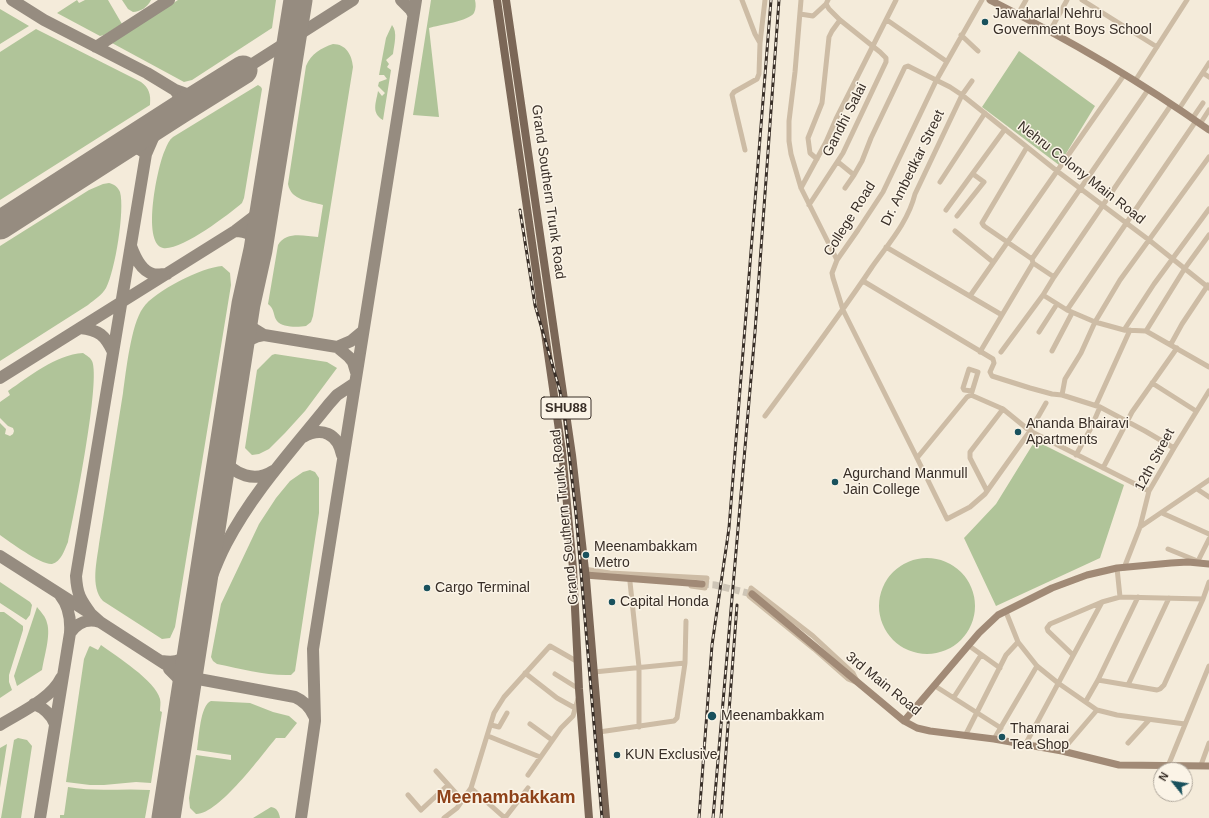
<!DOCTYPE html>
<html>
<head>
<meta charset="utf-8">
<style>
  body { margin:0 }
  #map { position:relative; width:1209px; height:818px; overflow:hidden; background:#f4ebda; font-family:Helvetica,sans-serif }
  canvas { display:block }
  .north { position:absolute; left:1153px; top:762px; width:40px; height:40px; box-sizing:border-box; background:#fbf4e7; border:1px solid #ada59a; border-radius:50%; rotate:300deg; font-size:11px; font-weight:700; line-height:16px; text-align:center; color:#382e27 }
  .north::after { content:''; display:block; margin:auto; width:14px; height:18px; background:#19515d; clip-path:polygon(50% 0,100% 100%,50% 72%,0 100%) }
</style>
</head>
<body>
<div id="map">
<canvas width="1209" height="818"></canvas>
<div class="north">N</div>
</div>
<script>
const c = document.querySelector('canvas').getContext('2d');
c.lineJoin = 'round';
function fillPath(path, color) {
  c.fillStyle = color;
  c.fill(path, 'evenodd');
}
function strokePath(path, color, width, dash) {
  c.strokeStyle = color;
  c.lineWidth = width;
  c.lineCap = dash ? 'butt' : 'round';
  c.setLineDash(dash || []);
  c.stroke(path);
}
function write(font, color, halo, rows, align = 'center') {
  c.font = font + ' Helvetica,sans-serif';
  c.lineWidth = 3;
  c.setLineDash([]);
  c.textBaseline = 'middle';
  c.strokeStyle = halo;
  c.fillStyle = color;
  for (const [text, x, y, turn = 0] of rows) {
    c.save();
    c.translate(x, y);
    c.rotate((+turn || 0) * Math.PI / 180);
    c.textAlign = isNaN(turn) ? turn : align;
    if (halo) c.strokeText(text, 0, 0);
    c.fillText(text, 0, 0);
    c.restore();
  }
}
fillPath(new Path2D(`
  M77,0l2,3 6,-3h23l14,24 -18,11 -4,1 -43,-23z
  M122,0h29c-3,7 -11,12 -18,12l-5,-3z
  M178,0h98l-4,28 -80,52 -8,2 -72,-39z
  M431,0h44c1,4 1,9 -1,13 -5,8 -35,12 -45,15l10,89 -26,-2z
  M0,9l29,17 -29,18z
  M392,25c6,7 2,20 1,29l-7,6 3,4 -2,3 4,3 -8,50c-12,-7 -7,-17 -5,-29l4,5 3,-3 -7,-7 1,-4 8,-3 -3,-4h-5l7,-37z
  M36,29l105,53c8,6 10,12 9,23l-150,95v-148z
  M333,44c13,0 19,11 20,23l-40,249 -2,6 -5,4c-7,1 -24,2 -29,-5 -4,-5 -2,-12 -9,-17l10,-59c8,-14 26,-9 40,-8l5,-32c-13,-4 -32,-4 -35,-21l18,-118c5,-12 15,-18 27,-22z
  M1019,51l76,55 -36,59 -77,-58z
  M258,85l3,2 1,2 -18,109 -2,5c-14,12 -61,48 -79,45 -22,-5 -5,-84 2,-98 2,-5 4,-10 8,-13z
  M109,183c5,1 9,4 11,9 5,18 -5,79 -14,96 -4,7 -12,12 -18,17l-88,56v-115l89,-56 14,-6z
  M222,266l8,7 1,12 -56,342 -5,11 -8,1 -59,-38c-13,-14 -6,-40 -4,-57 8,-51 16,-101 24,-151 3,-21 8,-69 20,-85 11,-17 60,-41 79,-42z
  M83,353c4,3 7,4 9,8 9,19 -18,154 -24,181 -3,7 -7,20 -16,22 -11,1 -42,-22 -52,-29v-112l6,6 -1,5 5,2 3,-2 1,-3 -1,-3 -5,-2 -8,-8v-16l10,-7 -2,-4c22,-15 47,-36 75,-38z
  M275,354l52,8 10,6 -32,43 -20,22 -16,16 -10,5 -7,1 -7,-7 12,-78 15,-15z
  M1040,443l84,42 -24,73 -104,48 -32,-68 32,-34 37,-60z
  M310,470l5,2 4,6v35l-24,158 -4,4c-25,1 -49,-6 -74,-11l-4,-3 -2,-4 10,-53 38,-80 17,-26 14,-17 13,-9z
  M879 606a48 48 0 1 1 96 0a48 48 0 1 1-96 0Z
  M0,582l30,20 2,3 -2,10 -4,5 -26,-17z
  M37,607c4,5 9,10 10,16 4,12 -3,34 -5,47l-25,16 -3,-10z
  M0,612h4l19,14v4l-14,45v7l3,8 -12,8z
  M101,645c15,11 55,36 59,54 1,4 0,8 0,12l2,1 -11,71 -15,-1 -32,3h-14l-24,-3 18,-123 5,-12 1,-1 8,4z
  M211,701l39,2 23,9 16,4 8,7 -12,15h-9c-14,17 -58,77 -80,76l-6,-6 -1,-10 7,-43 35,5v-5l-34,-5c2,-12 3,-45 14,-49z
  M18,738l9,2 5,6 -11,72h-20l13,-78z
  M7,744l-7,44v-40z
  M68,787c27,5 55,1 82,3l-5,28h-85v-3h4z
  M271,807c6,1 8,5 9,11h-27z`), '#b0c499');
strokePath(new Path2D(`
  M12,0l32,20 103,53 28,17 14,5 17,-1
  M401,0l10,10 2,4
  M96,47l73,-47
  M243,70l110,-70
  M175,90l7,10 -1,9
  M120,148c11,-2 18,-2 26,6
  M235,231c14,0 19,5 23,19
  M131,246c4,11 10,25 22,28 4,1 9,0 14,0
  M244,318l7,9 13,8
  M80,328c19,2 25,7 33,24
  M337,347l14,-6 12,-10
  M240,349c7,-8 13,-13 24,-14l73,12 12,10 4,5 3,10
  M0,378l235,-147 21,-16 10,-14
  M303,437c19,-11 35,-3 39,18
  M223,458c11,17 32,25 50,13
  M0,556l91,58 9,8 65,42 28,14 102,19c9,4 15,10 19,19
  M91,614c-11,-15 -14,-20 -15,-38l70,-422 10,-23 9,-12
  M196,624c8,-27 17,-55 30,-80 27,-52 67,-95 103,-140l8,-9 18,-12
  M70,633c7,-10 18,-15 30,-11
  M161,661c18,3 24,-1 32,-17
  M169,669l10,10 5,18
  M34,704c10,4 17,10 21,20
  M0,725c19,-12 51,-26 61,-47
  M40,818l30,-185c1,-15 -1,-27 -10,-38
  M301,818l14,-97 -2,-72 103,-649`), '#968c80', 12);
strokePath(new Path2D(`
  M0,225l179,-115 64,-40
  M166,818l80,-514 12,-54 40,-250`), '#968c80', 29);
strokePath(new Path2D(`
  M702,584l13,1 37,9`), '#cec5b6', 7, [7, 3.5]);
strokePath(new Path2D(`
  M742,0l13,34 5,9 -1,31 -2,5 -23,13 -2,3 13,55
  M801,0l-6,72 -6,49v20l2,13 10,34 36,72
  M982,0l-46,81 -53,111 -25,38 -21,30 -5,13 1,5 10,32 74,148 30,61 23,-12 15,-13 45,-63 16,-28
  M1082,0l75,47
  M800,14l13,2 13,-12
  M1018,14l8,-14
  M887,20l59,41
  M1050,31l17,-31
  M961,35l17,16
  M760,43l5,-43
  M1203,73l6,4
  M1135,81l52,-81
  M1179,109l30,-46
  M1192,119l11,-16
  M1200,124l9,-14
  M1027,147l-45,76 2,3 48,33 1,4 21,14 117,-172
  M817,159l-7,-6 -2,-15 14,-35 7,-66 3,-6 8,-11
  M838,162l16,13 8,-14 9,-23 33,-69 1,-2 3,-1 42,21 12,8 95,76 92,69 60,48
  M940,182l45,-69
  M801,188l25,-46 10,-23 60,-119
  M845,188l9,-13
  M809,205l34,-52 43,-91v-4l-6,-6 -40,-32 -11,-11 -3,-5 2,-4
  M946,210l59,-81
  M957,216l27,-34 -11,-8
  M955,231l38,31
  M886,247l116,68 -22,37
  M1032,259l116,-169
  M1054,277l-11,18 24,15 28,12 29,8 22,1 63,36
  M863,281l130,78 1,4 -4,9 2,4 38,12 22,6 10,1 38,12 45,24 29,17
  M970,296l154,-221
  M1067,310l129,-189
  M1002,315l31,-52
  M1124,330l30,-46 55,-75
  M1146,331l39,-63 24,-33
  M1039,332l18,-28
  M1171,344l11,-20 26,-39
  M1052,351l20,-38
  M1001,352l42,-57
  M1152,383l44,28
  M971,395l7,-23 -9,-3 -6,19 1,2 8,1
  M1062,395l3,-16 16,-26 14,-31 25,-42 89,-123
  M1096,405l34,-75
  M765,416c36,-49 73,-98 107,-149 17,-24 36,-45 43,-73l47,-99 10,-14
  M1076,455l15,-27 9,-21
  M917,458l50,-61 4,-2 32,14 27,22 119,60
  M1103,468l29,-56 45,-64
  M1197,489l12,8
  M987,491l-17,-33v-6l33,-43
  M1162,513l47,21
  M1140,527l69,-47
  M1168,549l27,11v2
  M1197,563l12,-24
  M1117,568l3,29
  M1124,568l16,-41 9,-36 25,-43 35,-57
  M584,569l26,4 97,5 -2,10 -14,-2
  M630,582l9,85v60
  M751,588l62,48 40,37 5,10 -10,-4 -34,-30 -65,-53z
  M1006,612l12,30 19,24 21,17 39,27 20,5 68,9
  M968,645l32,23
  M1073,655l-25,-24 -1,-3 3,-4 52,-22 18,-5 83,2
  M594,672l91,-9
  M525,673l32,25 18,10
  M555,674l24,15
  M1098,680l59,10 3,-1 4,-4 39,-86 6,-17
  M1128,685l41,-87
  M935,686l66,42
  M954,697l27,-42
  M1086,701l12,-21 40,-83
  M530,724l22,16
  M491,725l8,2 8,-14
  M599,732l75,-11 3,-3 8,-55 1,-42
  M488,736l52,21
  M965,736l41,-81 12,-13
  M994,739l43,-73
  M1128,743l21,-23
  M1025,745l77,-143
  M1062,751l35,-41
  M1201,765l8,-22
  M1168,766l41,-100
  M436,771l26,29
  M528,775l33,-47 12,-12 5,-17
  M471,788l34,30 23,-30
  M408,795l13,15 27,-25
  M444,818l13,-10 14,-20 23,-75 10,-16 46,-51 28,16`), '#cdbca5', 5);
strokePath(new Path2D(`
  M990,0c76,38 150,81 219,130
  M585,575l117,9
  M752,594l152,127 13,7 13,3 64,8 68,12 57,14 90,1
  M904,721l75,-88 19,-18 54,-27 35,-13 30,-7 54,-5 17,-1 21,2`), '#a18a76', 7);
strokePath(new Path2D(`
  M497,0l65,451 11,117 6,121 10,129
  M506,0l66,455 14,124 20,239`), '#7b6757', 8);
const rail = new Path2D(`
  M520,210l15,95 25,86 5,27 11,96 26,304
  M699,818l13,-173 17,-117 42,-528
  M713,818l42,-486 24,-332
  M721,818l16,-213`);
strokePath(rail, '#382e27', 3);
strokePath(rail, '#fbf4e7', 1.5, [4.5]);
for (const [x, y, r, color] of [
  [985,22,4,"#19515d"],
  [1018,432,4,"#19515d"],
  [835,482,4,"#19515d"],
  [586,555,4,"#19515d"],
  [427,588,4,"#19515d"],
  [612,602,4,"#19515d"],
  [712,716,5,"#19515d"],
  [1002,737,4,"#19515d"],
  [617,755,4,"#19515d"]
]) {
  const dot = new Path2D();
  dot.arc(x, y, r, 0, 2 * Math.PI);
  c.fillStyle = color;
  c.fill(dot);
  strokePath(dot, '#fbf4e7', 1.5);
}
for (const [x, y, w] of [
  [566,408,50]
]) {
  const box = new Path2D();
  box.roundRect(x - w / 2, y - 11, w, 22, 3);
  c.fillStyle = '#fbf4e7';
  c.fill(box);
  strokePath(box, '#382e27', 1);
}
write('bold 13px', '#382e27', null, [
  ["SHU88",566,408]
]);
write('14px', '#382e27', '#fbf4e7', [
  ["Jawaharlal Nehru",993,14],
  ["Government Boys School",993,30],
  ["Ananda Bhairavi",1026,424],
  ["Apartments",1026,440],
  ["Agurchand Manmull",843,474],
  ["Jain College",843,490],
  ["Meenambakkam",594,547],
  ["Metro",594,563],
  ["Cargo Terminal",435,588],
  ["Capital Honda",620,602],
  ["Meenambakkam",721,716],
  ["Thamarai",1010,729],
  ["Tea Shop",1010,745],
  ["KUN Exclusive",625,755]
], 'left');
write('14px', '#382e27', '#fbf4e7', [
  ["Gandhi Salai",845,120,-63],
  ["Dr. Ambedkar Street",913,168,-64],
  ["Nehru Colony Main Road",1081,173,38],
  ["Grand Southern Trunk Road",548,192,82],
  ["College Road",850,219,-58],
  ["12th Street",1155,460,-62],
  ["Grand Southern Trunk Road",565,517,-96],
  ["3rd Main Road",883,684,39]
]);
write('bold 18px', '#8e4219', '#fbf4e7', [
  ["Meenambakkam",506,798]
]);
</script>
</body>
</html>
